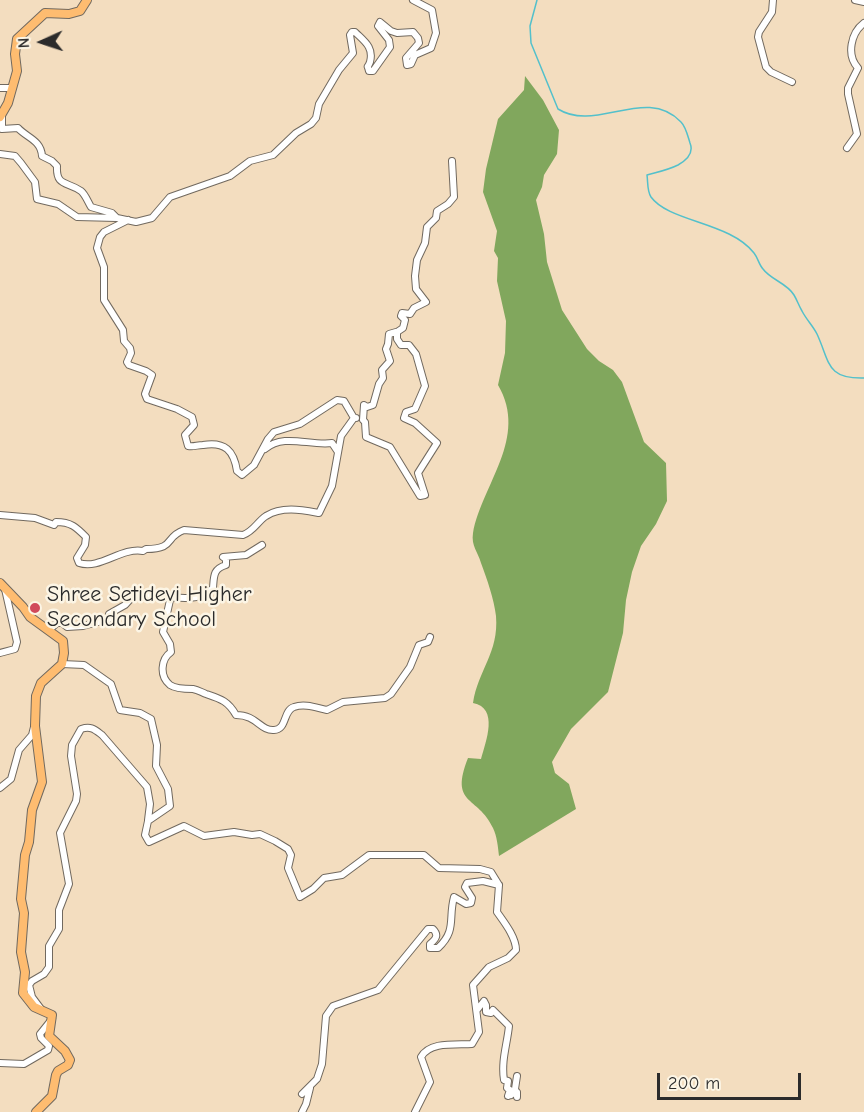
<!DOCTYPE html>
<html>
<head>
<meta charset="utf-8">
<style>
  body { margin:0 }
  #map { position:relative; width:864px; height:1112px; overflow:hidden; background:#f3ddbf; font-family:"Comic Neue",sans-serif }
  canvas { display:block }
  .north { position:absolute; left:12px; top:12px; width:60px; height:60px; -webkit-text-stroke:4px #fcf5e5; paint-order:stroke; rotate:267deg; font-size:16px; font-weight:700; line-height:24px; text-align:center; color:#2b2b2b }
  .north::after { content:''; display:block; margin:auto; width:21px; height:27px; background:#2b2b2b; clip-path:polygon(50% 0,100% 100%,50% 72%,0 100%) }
  .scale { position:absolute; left:657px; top:1073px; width:144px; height:27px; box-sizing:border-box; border:3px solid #2b2b2b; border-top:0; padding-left:8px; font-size:18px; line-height:21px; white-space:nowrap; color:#2b2b2b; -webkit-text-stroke:4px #fcf5e5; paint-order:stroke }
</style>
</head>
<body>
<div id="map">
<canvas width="864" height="1112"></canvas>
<div class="north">N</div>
<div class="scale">200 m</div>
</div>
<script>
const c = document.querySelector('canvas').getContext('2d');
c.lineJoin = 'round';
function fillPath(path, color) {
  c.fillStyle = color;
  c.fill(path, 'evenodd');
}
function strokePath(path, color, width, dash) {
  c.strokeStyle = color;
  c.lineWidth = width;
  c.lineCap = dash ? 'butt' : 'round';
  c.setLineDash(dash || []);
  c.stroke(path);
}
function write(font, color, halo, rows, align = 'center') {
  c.font = font + ' "Comic Neue",sans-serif';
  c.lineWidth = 5;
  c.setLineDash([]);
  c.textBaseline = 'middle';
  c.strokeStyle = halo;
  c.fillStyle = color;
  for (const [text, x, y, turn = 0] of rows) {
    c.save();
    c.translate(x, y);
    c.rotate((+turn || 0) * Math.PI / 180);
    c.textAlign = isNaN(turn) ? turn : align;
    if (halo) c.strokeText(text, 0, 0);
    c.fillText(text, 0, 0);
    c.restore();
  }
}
fillPath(new Path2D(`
  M525,76l18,24 16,30 -2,24 -13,21 -2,12 -6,13 8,34 3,28 15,48 25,39 12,12 14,9 9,12 22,60 22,21 1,38 -11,23 -15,22 -9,26 -6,28 -3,33 -15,59 -37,37 -19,33 3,11 14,11 7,25 -77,47c-1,-9 -2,-20 -6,-28 -15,-33 -44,-22 -25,-70l13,1c5,-18 18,-51 -8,-56 5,-33 26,-50 23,-87 -2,-17 -9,-37 -15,-53 -3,-11 -10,-17 -8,-30 9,-49 56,-95 25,-148l7,-32 1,-32 -9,-40 1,-23 -4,-7 3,-20 -14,-39 3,-23 12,-50 26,-29z`), '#81a75d');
strokePath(new Path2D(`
  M537,0l-7,26 1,17 27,66c38,24 88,-24 123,13 5,5 7,15 9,21 4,10 -3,17 -12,22 -10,5 -20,7 -31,10 1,7 0,16 4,22 18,25 79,25 103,56 4,5 5,12 9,16 8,11 24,14 31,26 3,5 5,11 8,16 4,8 11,15 15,23 13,28 9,45 47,44`), '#53c0cb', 1.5);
const minor = new Path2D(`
  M773,0l-1,12 -13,20 -1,5 8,30 5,5 21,10
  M855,0l9,2
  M0,88h11
  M2,114v15l16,-1c9,10 23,12 24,28l10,5 5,5c-1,21 10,15 24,25 4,3 7,11 10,16l21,6 5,5
  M847,148l10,-14 -9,-40v-6l10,-20c-12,-13 -7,-35 6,-45
  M0,154l15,2 6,7 14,19 2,17 21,5 19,13 40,1 19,4 16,-4 18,-21 60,-21 20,-15 23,-6 23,-22 15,-9 5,-6 3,-14 20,-34 14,-17 -3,-18 2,-3h3c9,9 19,15 15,30 -3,8 -3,1 -1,9h4l17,-24 -1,-7 -11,-14 2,-4 11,9 6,2 16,-1 5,6 1,5 -13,15 1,7 4,-1 4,-9 16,-7 5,-15 -4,-23 -19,-10
  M128,220l-24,12 -4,5 -3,11 7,19v33l19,30 1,11 6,7 1,5 -4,9 2,3 17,6 6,4 -7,19 2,5 30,10 15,8 2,8 -9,10 3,11c6,1 9,-1 15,-1 22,-4 31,6 34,26l5,4 12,-10 14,-26 6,-7 26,-8 37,-24 7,1 10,17
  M397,332v7l4,6h8l7,9 9,32 -10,23 -9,3 -2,6 11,5 22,20 -19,30 7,22 -5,1 -30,-49 -24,-10 -1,-15 -2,-2 1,-15 3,2 6,-2 6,-21 4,-6 -1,-8 8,-9 -4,-12 2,-5 1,-10 7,-2h1l6,-4 2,-8 -4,-4 1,-3 8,1 4,-6 12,-6 -10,-13 -1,-13 2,-16 8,-17 2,-16 9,-9 1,-7 11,-7 6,-7 -2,-36
  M265,449c19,-16 44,-3 67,-6l6,9
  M0,515l35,3 19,7 2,-3c15,0 20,5 30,15l-1,8 -8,13 2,5c21,7 42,-16 64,-12l3,-2c30,0 18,-12 38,-19l59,5c11,-4 14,-13 23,-19 16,-10 36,-6 53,-3l13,-27 9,-50 13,-18h2
  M166,597l4,3 -7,32 7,12 1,8c-10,7 -12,24 -1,33 6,4 16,4 23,4 5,1 8,3 13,5 15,5 22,7 30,21 21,0 24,16 38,15 13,0 9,-20 20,-23 11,-4 23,1 33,3l16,-8 42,-4 6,-4 19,-27 9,-22 9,-3 2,-5
  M49,630l8,-7h5l5,4 16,-1 26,-7v-5l16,-9 10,-11c22,-1 62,13 78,-6 1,-12 0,-19 13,-23v-6l-3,-2 23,-2 16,-10
  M0,653l15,-4 2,-7 -12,-53
  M62,664l22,1 27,19 9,26 20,3 11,6 6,26 -1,21 12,23 2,17 -22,15 -3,14 4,7 35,-16 20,10 30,-4 18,3 8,-1 15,7 13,8 3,6 -3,13 12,29 13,-8 11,-11 18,-3 27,-20h55l15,13 41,1 11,3 8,13 -2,27c7,10 19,25 19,38l-8,8 -19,9 -16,18 6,47 -7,12c-16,1 -42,-3 -51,13l9,25 -15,30
  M0,788l11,-9 8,-29 13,-15 2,-8
  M41,1009l-9,-12 -3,-12 3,-4 12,-7 5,-7v-21l10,-17v-19l10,-26 -9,-51 16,-32 1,-7 -6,-38 1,-11 9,-16c10,-3 13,0 21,6l45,52 3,17 -2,16
  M477,1010l7,-9 2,4v7l5,1 2,-3 16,16c-2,19 -8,35 -5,54l4,1 -1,7 3,2 -2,6 9,-4v5
  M0,1063l24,1 24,-14 1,-4 -8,-8 -1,-4 12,-15
  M302,1094l15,-15 5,-15 4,-48 7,-10 45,-16 50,-61h5c6,6 3,10 -3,15v4h8c19,-18 10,-29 16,-51l12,7 5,-1 1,-5 -7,-11 2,-4 16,-2 16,4
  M511,1095l4,-6 2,-13
  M302,1112l4,-8 4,-16`);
const major = new Path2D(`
  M0,117l8,-14 9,-32 -2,-17 2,-15 28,-26 24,1 11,-3 7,-11
  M0,583l23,24 7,10 33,24 1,12 -2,11 -21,19 -5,13 -1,30 7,56 -10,28 -3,32 -4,13 -4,44 3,14 -3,39 4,20 -2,21 11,14 18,8 -3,21 16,15 5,9 -2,5 -10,6 -2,4 -4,21 -16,16`);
strokePath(minor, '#71695f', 8);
strokePath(major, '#71695f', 10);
strokePath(minor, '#fff', 6);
strokePath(major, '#febc70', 8);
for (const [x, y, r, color] of [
  [35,608,6,"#d1495b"]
]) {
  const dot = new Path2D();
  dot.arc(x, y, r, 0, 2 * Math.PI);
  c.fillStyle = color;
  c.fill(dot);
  strokePath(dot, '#fcf5e5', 2);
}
write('22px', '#2b2b2b', '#fcf5e5', [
  ["Shree Setidevi Higher",47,595],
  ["Secondary School",47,620]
], 'left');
</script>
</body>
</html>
